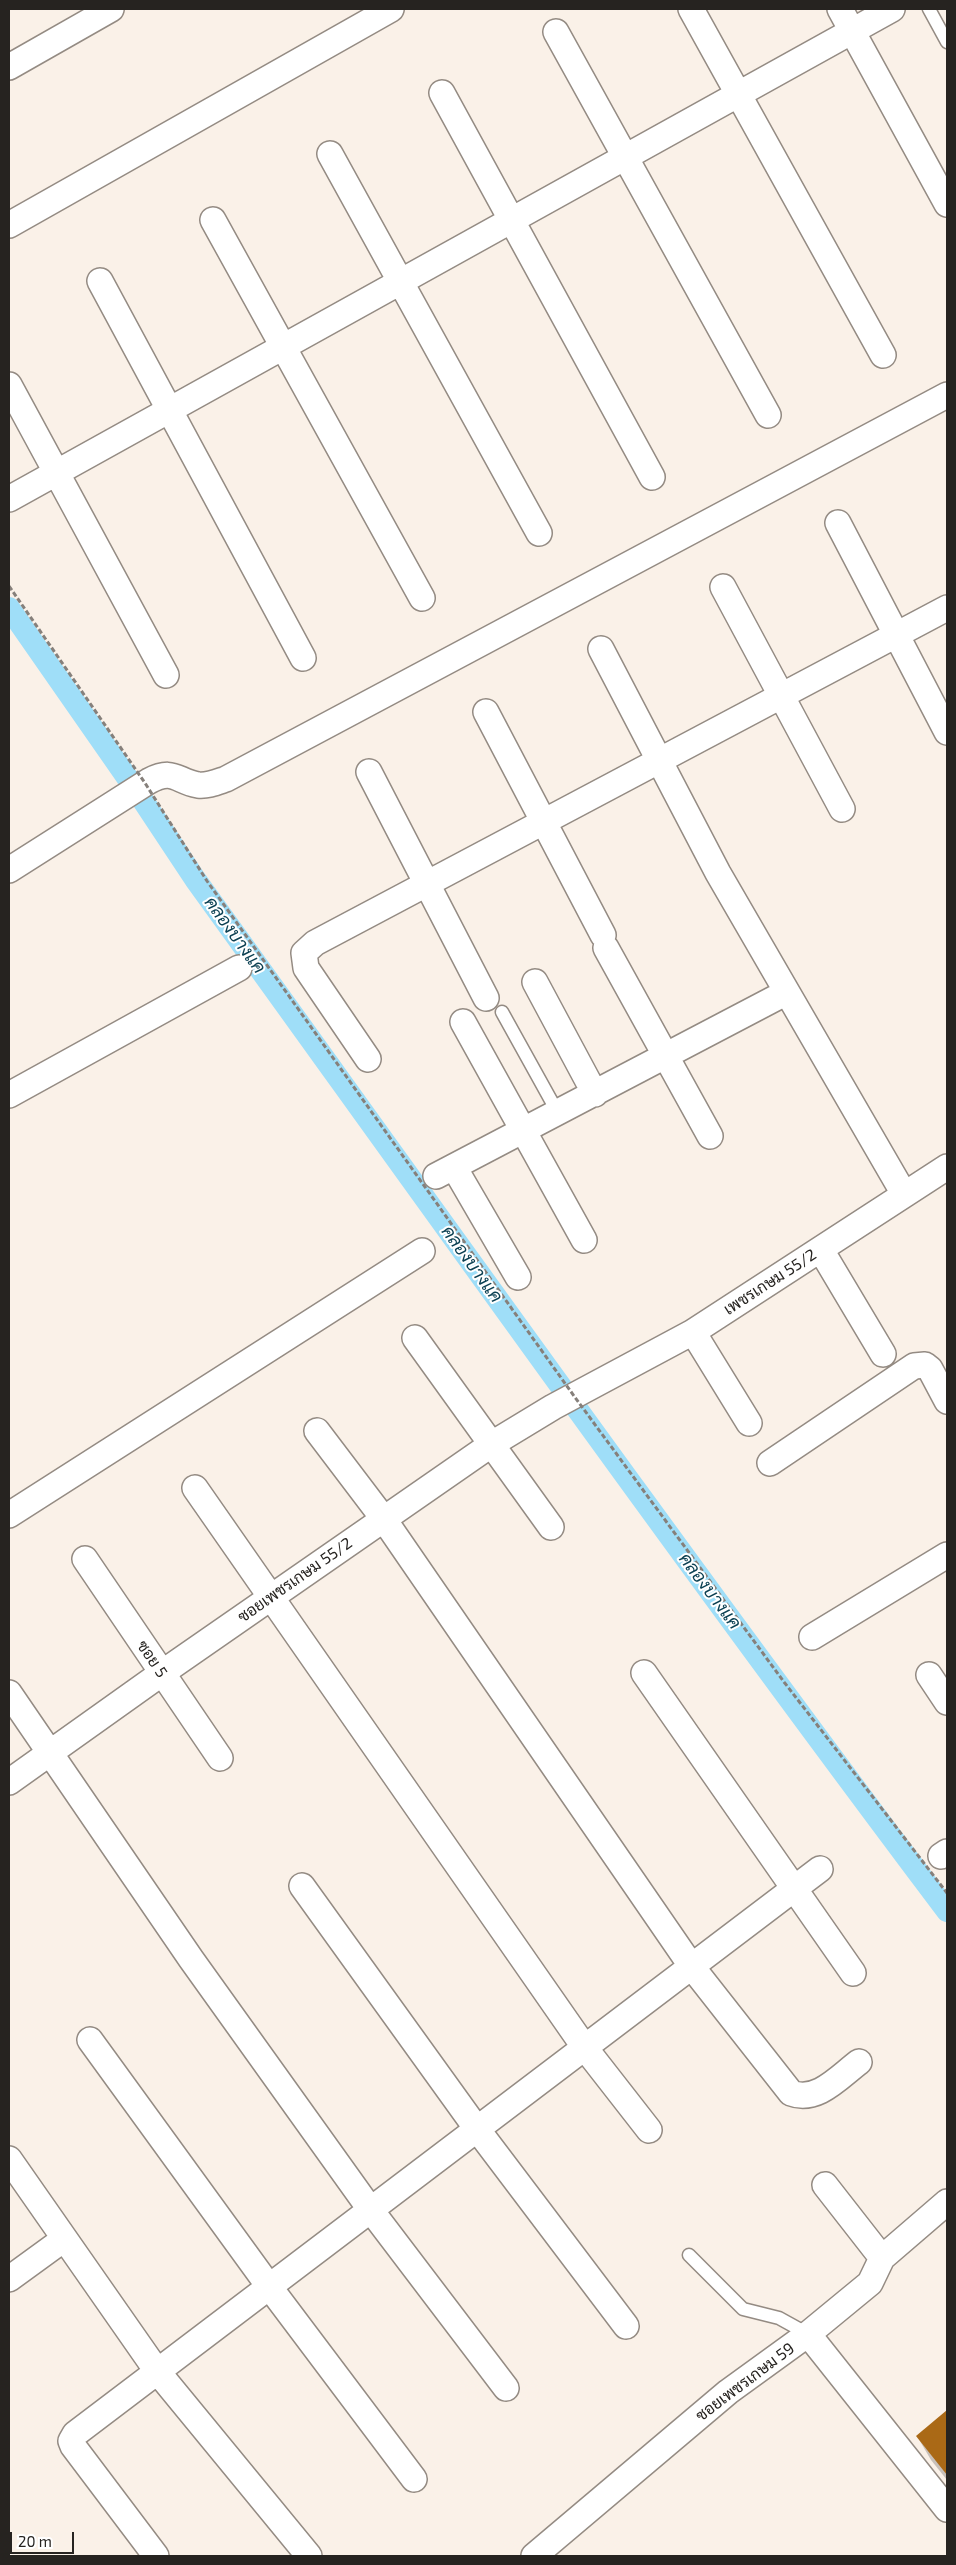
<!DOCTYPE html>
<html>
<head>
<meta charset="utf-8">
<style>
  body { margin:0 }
  #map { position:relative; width:956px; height:2565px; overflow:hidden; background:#faf1e8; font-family:"Exo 2",sans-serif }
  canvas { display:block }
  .frame { position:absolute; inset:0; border:10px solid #262320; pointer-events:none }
  .scale { position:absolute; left:10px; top:2532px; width:64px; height:22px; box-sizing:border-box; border:2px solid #262320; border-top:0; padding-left:6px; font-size:15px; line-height:18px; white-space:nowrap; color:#262320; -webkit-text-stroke:4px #fff; paint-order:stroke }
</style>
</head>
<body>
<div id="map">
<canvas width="956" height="2565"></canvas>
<div class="frame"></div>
<div class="scale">20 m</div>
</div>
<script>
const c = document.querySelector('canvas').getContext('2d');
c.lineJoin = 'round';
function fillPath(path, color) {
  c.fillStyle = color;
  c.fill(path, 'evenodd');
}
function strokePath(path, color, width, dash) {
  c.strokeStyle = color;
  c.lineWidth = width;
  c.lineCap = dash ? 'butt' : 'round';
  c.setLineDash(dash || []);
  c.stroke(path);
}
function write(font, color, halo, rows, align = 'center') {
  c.font = font + ' "Exo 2",Sarabun,sans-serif';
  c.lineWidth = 4;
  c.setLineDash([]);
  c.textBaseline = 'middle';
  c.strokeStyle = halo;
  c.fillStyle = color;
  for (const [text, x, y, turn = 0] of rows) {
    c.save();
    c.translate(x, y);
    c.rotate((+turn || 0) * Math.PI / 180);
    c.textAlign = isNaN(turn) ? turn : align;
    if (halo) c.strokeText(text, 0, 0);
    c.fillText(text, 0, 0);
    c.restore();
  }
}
fillPath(new Path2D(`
  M947,2412v68l-16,-20 -14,-24z`), '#0003');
strokePath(new Path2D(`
  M9,608l131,188 55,83c249,345 496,692 752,1032`), '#9fdef8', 22);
fillPath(new Path2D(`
  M947,2410v65l-31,-39z`), '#aa6916');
const lane = new Path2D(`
  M929,9l18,33
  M502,1012l56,101
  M689,2255l54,54 36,9 29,16`);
const street = new Path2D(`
  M691,9l192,346
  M840,9l107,195
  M556,32l212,383
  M9,67l102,-58
  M442,93l210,384
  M330,154l209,379
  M213,220l209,378
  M9,225l382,-216
  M100,281l203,377
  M9,385l157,290
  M9,499l883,-490
  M838,523l109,209
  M723,587l119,222
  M601,649l117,224 186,321
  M486,712l117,223
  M369,772l117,226
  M9,870l140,-89c25,-13 27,0 49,4 10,1 19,-3 28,-6l721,-384
  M606,948l104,188
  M535,982l60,112
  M463,1022l121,218
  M368,1059l-62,-91 -2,-15 11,-10 632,-335
  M9,1095l230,-127
  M454,1167l64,110
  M436,1176l351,-184
  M821,1250l62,104
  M693,1332l56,91
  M415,1338l136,189
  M317,1431l66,87 309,449 99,126c26,10 48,-16 68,-31
  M770,1463l144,-97 11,-1 5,4 17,32
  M195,1488l390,560 64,82
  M9,1515l413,-264
  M85,1559l135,199
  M812,1637l135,-82
  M644,1673l209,300
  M929,1675l18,27
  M9,1693l182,266 179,250 136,179
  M9,1782l153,-109 330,-229 61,-37 140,-75 254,-165
  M941,1856l6,-4
  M302,1886l175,243 149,197
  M90,2040l178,245 146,194
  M9,2159l148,212 152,185
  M825,2185l57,73
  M9,2279l55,-40
  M808,2334l139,175
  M156,2556l-83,-110 -2,-5 4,-7 745,-565
  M534,2556l194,-164 80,-58 62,-51 12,-25 65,-56`);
strokePath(lane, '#948b83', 15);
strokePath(street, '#948b83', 28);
strokePath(lane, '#fff', 12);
strokePath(street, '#fff', 25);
strokePath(new Path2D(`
  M9,586l136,197 62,98 367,515 210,286 163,211`), '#86807b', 3, [5, 2.5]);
write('16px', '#262320', '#fff', [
  ["เพชรเกษม 55/2",770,1282,-33],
  ["ซอยเพชรเกษม 55/2",295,1580,-35],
  ["ซอย 5",152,1659,56],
  ["ซอยเพชรเกษม 59",745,2382,-37]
]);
write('italic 18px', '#0c4153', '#fff', [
  ["คลองบางแค",235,935,54],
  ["คลองบางแค",472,1264,54],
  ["คลองบางแค",710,1591,53]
]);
</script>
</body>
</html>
